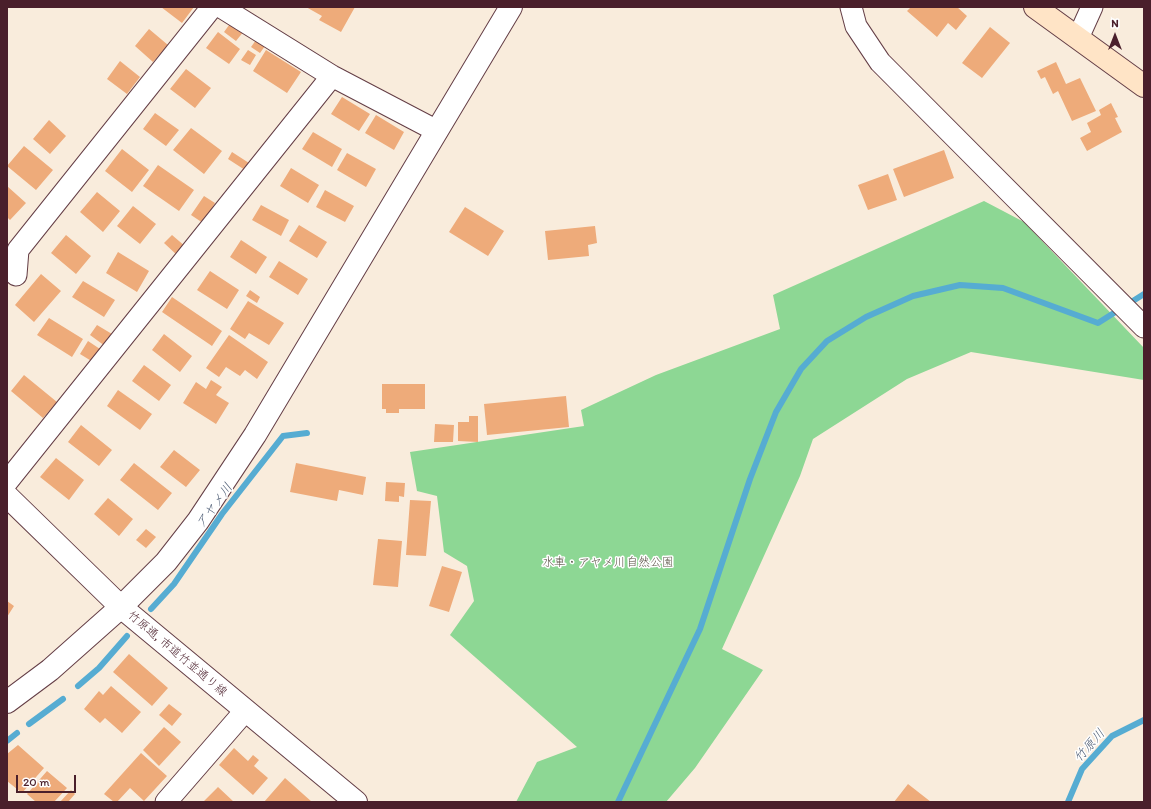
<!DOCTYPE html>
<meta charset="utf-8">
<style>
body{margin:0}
#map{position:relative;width:1151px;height:809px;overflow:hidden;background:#f9ecdc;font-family:Itim,sans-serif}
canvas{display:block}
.frame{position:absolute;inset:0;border:8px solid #4a1f2b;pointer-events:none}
.north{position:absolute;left:1095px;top:16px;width:40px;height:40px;-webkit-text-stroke:3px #fff;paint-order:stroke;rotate:0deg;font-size:11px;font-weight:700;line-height:16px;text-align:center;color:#4a1f2b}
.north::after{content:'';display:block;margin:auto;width:14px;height:18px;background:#4a1f2b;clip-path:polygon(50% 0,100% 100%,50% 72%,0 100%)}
.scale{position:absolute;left:16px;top:775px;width:60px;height:18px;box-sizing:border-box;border:2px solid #4a1f2b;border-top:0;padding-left:5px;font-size:12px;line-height:14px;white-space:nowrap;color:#4a1f2b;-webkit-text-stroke:3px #fff;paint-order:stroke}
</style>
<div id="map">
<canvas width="1151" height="809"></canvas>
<div class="frame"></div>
<div class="north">N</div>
<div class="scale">20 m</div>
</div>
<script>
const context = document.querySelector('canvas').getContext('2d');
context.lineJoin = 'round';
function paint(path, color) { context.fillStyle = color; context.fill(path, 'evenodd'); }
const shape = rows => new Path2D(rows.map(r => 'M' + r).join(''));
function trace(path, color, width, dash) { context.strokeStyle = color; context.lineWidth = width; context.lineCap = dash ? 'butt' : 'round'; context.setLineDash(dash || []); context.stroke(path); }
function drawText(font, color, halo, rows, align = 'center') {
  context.font = font + ' Itim,"Klee One",sans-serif'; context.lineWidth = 3; context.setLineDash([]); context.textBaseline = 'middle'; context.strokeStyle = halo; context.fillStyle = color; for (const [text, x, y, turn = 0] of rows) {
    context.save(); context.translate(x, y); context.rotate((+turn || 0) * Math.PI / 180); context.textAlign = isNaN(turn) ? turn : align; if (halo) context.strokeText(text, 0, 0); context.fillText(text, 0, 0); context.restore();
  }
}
paint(shape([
 [984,201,1024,222,1144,348,1144,380,971,352,907,379,813,439,800,476,722,649,763,670,695,768,666,802,516,802,537,762,577,747,450,635,474,601,467,566,444,552,437,496,417,491,410,452,584,426,581,410,656,375,780,329,773,295]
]), '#8dd794');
trace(shape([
 [151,609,174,584,222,514,283,436,307,433],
 [78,686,99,668,127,636],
 [29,724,63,699],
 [7,741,17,733],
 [618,802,700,629,750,479,776,412,801,369,827,341,866,317,913,296,960,285,1003,288,1098,323,1144,294],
 [1068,802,1082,769,1112,736,1144,720]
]), '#56acd2', 6);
paint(shape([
 [161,7,194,7,182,23],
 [306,7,355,7,341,32,319,20,322,16],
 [911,7,957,7,967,16,956,30,948,23,937,37,907,11],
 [232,21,244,31,236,41,224,32],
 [990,27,1010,43,982,78,962,63],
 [149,29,168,45,153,62,135,46],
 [218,32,240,49,229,64,206,48],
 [256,40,265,46,260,53,251,47],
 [248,50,256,55,250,65,241,60],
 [266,50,301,72,287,93,253,71],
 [120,61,140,77,127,94,107,79],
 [1056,62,1066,84,1080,78,1096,111,1072,121,1058,91,1053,94,1045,77,1041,79,1037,71],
 [186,69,211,88,195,108,170,89],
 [342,97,370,114,359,131,331,114],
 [1111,103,1118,117,1115,118,1122,132,1087,151,1080,138,1091,132,1087,123,1101,115,1099,110],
 [155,113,179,130,166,146,143,129],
 [376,115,404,132,394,150,365,133],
 [49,120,66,136,50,154,33,139],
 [191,128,222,151,204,174,173,150],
 [313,132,342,149,332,167,302,149],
 [24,146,53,170,36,190,7,166],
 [122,149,149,170,132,192,105,171],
 [944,150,954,178,904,197,893,169],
 [232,152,249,163,245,170,228,159],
 [347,153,376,169,366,187,337,170],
 [158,165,194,190,179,211,143,186],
 [291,168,319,185,308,203,280,186],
 [888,174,897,200,868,210,858,185],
 [7,186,26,203,10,220,7,217],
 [325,190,354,206,345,222,316,207],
 [97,192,120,211,103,232,80,212],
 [204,196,215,203,203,223,191,215],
 [261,205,289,220,281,236,252,220],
 [133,206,156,224,140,244,117,226],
 [465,207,504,231,488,256,449,232],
 [299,225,327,242,317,258,289,241],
 [595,226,597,243,588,245,589,256,548,260,545,231],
 [66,235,91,256,76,274,51,253],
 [172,235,186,247,178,256,164,243],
 [241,240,267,257,256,274,230,257],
 [118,252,149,271,137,292,106,273],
 [279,261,308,279,298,295,269,277],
 [210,271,239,290,227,309,197,290],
 [41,274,61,291,34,322,15,305],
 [83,281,115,300,104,317,72,297],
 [250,290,260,297,257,303,246,296],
 [172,297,222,331,212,346,162,312],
 [248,301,284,323,269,345,249,333,245,339,230,329],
 [49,318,83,339,72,357,37,335],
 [97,325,112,334,105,346,90,335],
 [164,334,192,356,180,372,152,350],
 [229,335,268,362,257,379,245,370,240,376,226,367,219,377,206,368],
 [88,341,100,349,93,362,80,354],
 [144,365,171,385,159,401,132,381],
 [24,375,57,402,43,418,11,391],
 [211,380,222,387,216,395,229,403,216,424,183,403,196,382,206,389],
 [382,384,425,384,425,409,399,409,399,413,386,413,386,409,382,409],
 [118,390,152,414,140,430,107,406],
 [566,396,569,427,487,435,484,404],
 [469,416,478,416,478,442,458,441,458,422,469,422],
 [435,424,454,425,453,442,434,442],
 [81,425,112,450,99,466,68,442],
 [174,450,200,470,186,487,160,467],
 [56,458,84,480,69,500,40,477],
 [134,463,172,493,158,510,120,480],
 [296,463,366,477,363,495,339,490,337,501,290,492],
 [386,482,405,483,404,497,399,496,399,502,385,501],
 [108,498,133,519,119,536,94,514],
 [410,500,431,501,426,556,406,555],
 [146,529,156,537,146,548,136,540],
 [378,539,402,541,398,587,373,585],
 [442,566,462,572,449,612,429,606],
 [7,601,14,606,7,617],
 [129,654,168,688,152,706,113,672],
 [111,686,141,712,122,733,105,718,100,723,84,709,99,691,103,695],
 [169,704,182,714,172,726,159,715],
 [164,727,181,742,159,766,143,750],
 [18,745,44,768,22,793,7,781,7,754],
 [234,748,248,761,253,755,259,760,254,766,268,778,253,795,219,765],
 [141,753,167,776,144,801,130,788,117,802,114,802,104,794],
 [47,771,67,788,54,802,36,802,27,794],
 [285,778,312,802,264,802],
 [908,784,931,802,894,802],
 [218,787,234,802,203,802],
 [71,790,75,794,68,802,60,802]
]), '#eeab7a');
const minor = shape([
 [221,7,332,76,437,131],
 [851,7,856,26,880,62,1144,327],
 [1078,38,1092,7],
 [16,275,18,250,212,7],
 [7,482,332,76],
 [166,802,245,711]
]);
const tertiary = shape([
 [7,496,121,607,356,802],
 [7,702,50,670,121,607,166,562,198,521,255,435,511,7]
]);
const secondary = shape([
 [1035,7,1144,86]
]);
trace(minor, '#643e46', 23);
trace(tertiary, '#643e46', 24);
trace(secondary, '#643e46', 24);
trace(minor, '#fff', 21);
trace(tertiary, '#fff', 22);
trace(secondary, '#ffe4c6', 22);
drawText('12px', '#5e564a', '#fff', [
 ["水車・アヤメ川自然公園",608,563]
]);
drawText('12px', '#4a1f2b', '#fff', [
 ["竹原通, 市道竹並通り線",177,654,40]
]);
drawText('italic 13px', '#4f5e76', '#fff', [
 ["アヤメ川",215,506,-54],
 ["竹原川",1090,746,-48]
]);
</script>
